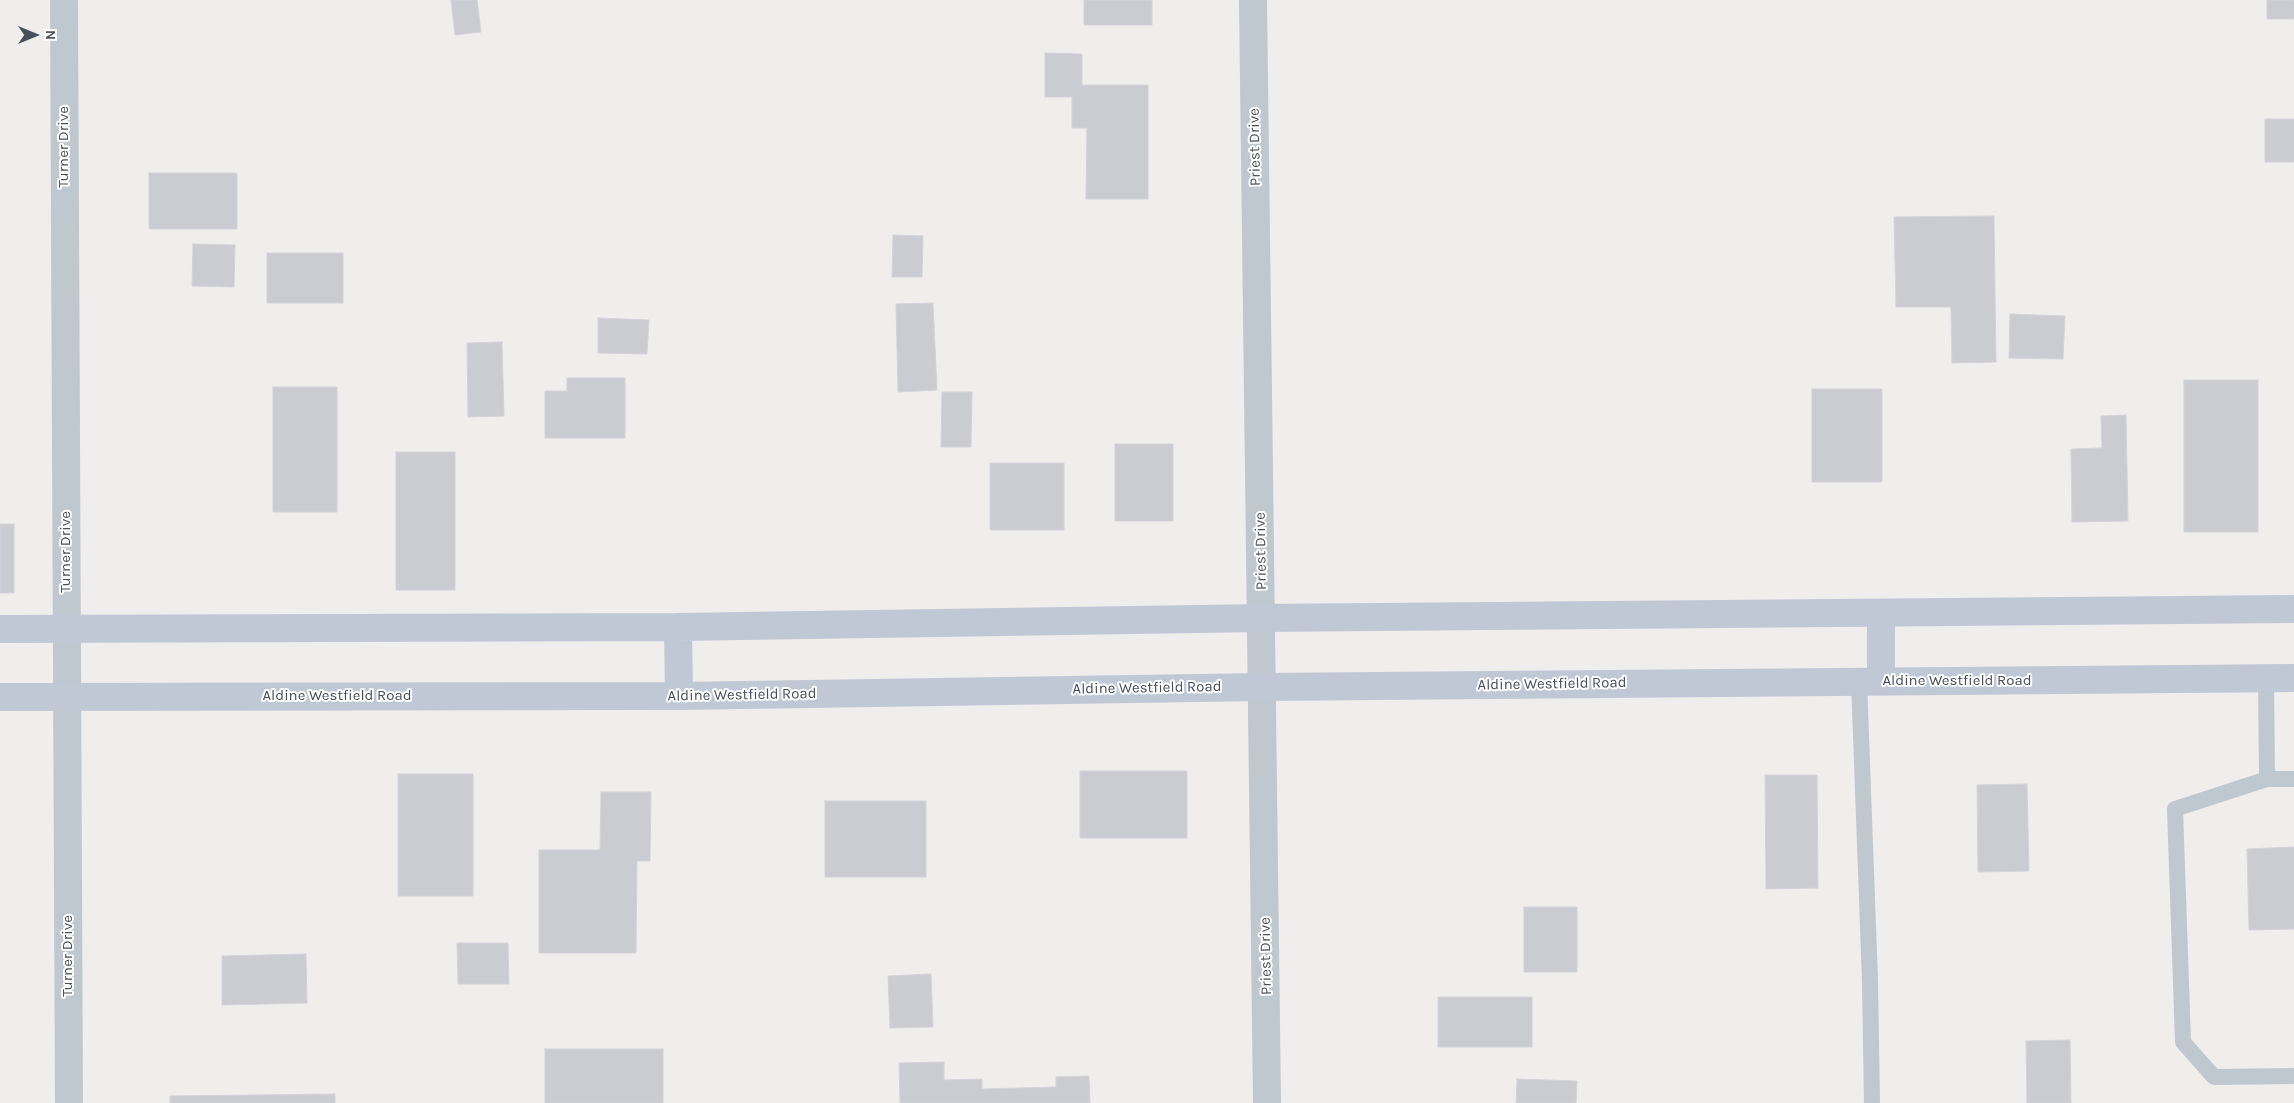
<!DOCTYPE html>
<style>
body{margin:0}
#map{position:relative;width:2294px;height:1103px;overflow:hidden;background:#f0eded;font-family:Karla,sans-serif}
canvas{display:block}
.north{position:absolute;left:10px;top:10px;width:50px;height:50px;-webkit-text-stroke:4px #fff;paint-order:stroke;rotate:90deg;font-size:14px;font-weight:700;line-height:20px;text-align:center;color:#47505a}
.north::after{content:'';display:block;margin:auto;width:18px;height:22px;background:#47505a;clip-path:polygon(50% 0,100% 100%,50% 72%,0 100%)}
</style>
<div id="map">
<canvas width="2294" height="1103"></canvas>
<div class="north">N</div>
</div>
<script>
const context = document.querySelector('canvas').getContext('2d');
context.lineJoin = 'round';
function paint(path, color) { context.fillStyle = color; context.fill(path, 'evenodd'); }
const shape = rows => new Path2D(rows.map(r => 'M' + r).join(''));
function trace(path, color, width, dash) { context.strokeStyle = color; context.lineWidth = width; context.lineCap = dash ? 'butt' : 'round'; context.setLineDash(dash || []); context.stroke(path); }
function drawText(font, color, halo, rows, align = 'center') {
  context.font = font + ' Karla,sans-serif'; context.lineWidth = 4; context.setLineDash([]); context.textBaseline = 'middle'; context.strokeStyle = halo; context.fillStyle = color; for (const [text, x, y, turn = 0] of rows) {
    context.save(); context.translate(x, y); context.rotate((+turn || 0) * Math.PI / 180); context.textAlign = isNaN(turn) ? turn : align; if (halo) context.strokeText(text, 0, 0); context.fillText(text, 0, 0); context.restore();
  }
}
const building = shape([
 [451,0,477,0,481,32,455,35,451,0],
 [1084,0,1152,0,1152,25,1084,25,1084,0],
 [2267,0,2294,0,2294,19,2267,19,2267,0],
 [1045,53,1082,54,1082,85,1148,85,1148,199,1086,199,1087,128,1072,128,1072,97,1045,97,1045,53],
 [2265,119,2294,119,2294,162,2265,162,2265,119],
 [149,173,237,173,237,229,149,229,149,173],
 [1994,216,1996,362,1952,363,1951,307,1896,307,1894,217,1994,216],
 [893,235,923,236,922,277,892,277,893,235],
 [193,244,235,245,234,287,192,286,193,244],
 [267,253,343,253,343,303,267,303,267,253],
 [933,303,937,390,898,392,896,304,933,303],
 [2010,314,2065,316,2063,359,2009,358,2010,314],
 [598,318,649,320,647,354,598,353,598,318],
 [502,342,504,416,468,417,467,343,502,342],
 [567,378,625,378,625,438,545,438,545,391,567,391,567,378],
 [2184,380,2258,380,2258,532,2184,532,2184,380],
 [273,387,337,387,337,512,273,512,273,387],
 [1812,389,1882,389,1882,482,1812,482,1812,389],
 [942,392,972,392,971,447,941,447,942,392],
 [2126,415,2128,521,2072,522,2071,449,2102,448,2101,416,2126,415],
 [1115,444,1173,444,1173,521,1115,521,1115,444],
 [396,452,455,452,455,590,396,590,396,452],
 [990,463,1064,463,1064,530,990,530,990,463],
 [0,524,14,524,14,593,0,593,0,524],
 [1080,771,1187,771,1187,838,1080,838,1080,771],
 [398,774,473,774,473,896,398,896,398,774],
 [1765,775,1817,775,1818,888,1766,889,1765,775],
 [2027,784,2029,871,1978,872,1977,785,2027,784],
 [601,792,651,792,650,861,637,861,636,953,539,953,539,850,600,850,601,792],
 [825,801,926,801,926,877,825,877,825,801],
 [2294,847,2294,929,2249,930,2247,849,2294,847],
 [1524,907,1577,907,1577,972,1524,972,1524,907],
 [457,943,508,943,509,984,458,984,457,943],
 [306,954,307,1003,222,1005,222,956,306,954],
 [931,974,933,1027,890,1028,888,976,931,974],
 [1438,997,1532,997,1532,1047,1438,1047,1438,997],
 [2070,1040,2071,1103,2027,1103,2026,1041,2070,1040],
 [545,1049,663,1049,663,1103,545,1103,545,1049],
 [944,1062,944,1080,982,1079,982,1089,1056,1087,1056,1077,1089,1076,1090,1103,900,1103,899,1063,944,1062],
 [1517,1079,1577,1081,1576,1103,1516,1103,1517,1079],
 [335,1094,335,1103,170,1103,170,1096,335,1094]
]);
paint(building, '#caccd2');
trace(building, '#d2d3d9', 1);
trace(shape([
 [2266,678,2267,779,2294,779],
 [1859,681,1870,981,1872,1103],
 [2267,779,2175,809,2183,1042,2214,1077,2294,1076]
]), '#bfc7cf', 16);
trace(shape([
 [64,0,69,1103],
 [1253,0,1267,1103]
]), '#bfc7cf', 28);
trace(shape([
 [1881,613,1881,681],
 [678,627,679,696],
 [0,629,678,627,1262,618,2294,609],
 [0,697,679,696,1262,687,2294,678]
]), '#bfc8d4', 28);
drawText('15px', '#47505a', '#fff', [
 ["Turner Drive",64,147,-90],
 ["Priest Drive",1255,147,-91],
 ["Priest Drive",1261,551,-91],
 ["Turner Drive",66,552,-90],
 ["Aldine Westfield Road",1957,681],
 ["Aldine Westfield Road",1552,684,-1],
 ["Aldine Westfield Road",1147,688,-1],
 ["Aldine Westfield Road",742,695,-1],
 ["Aldine Westfield Road",337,696],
 ["Turner Drive",68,956,-90],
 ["Priest Drive",1266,956,-91]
]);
</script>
